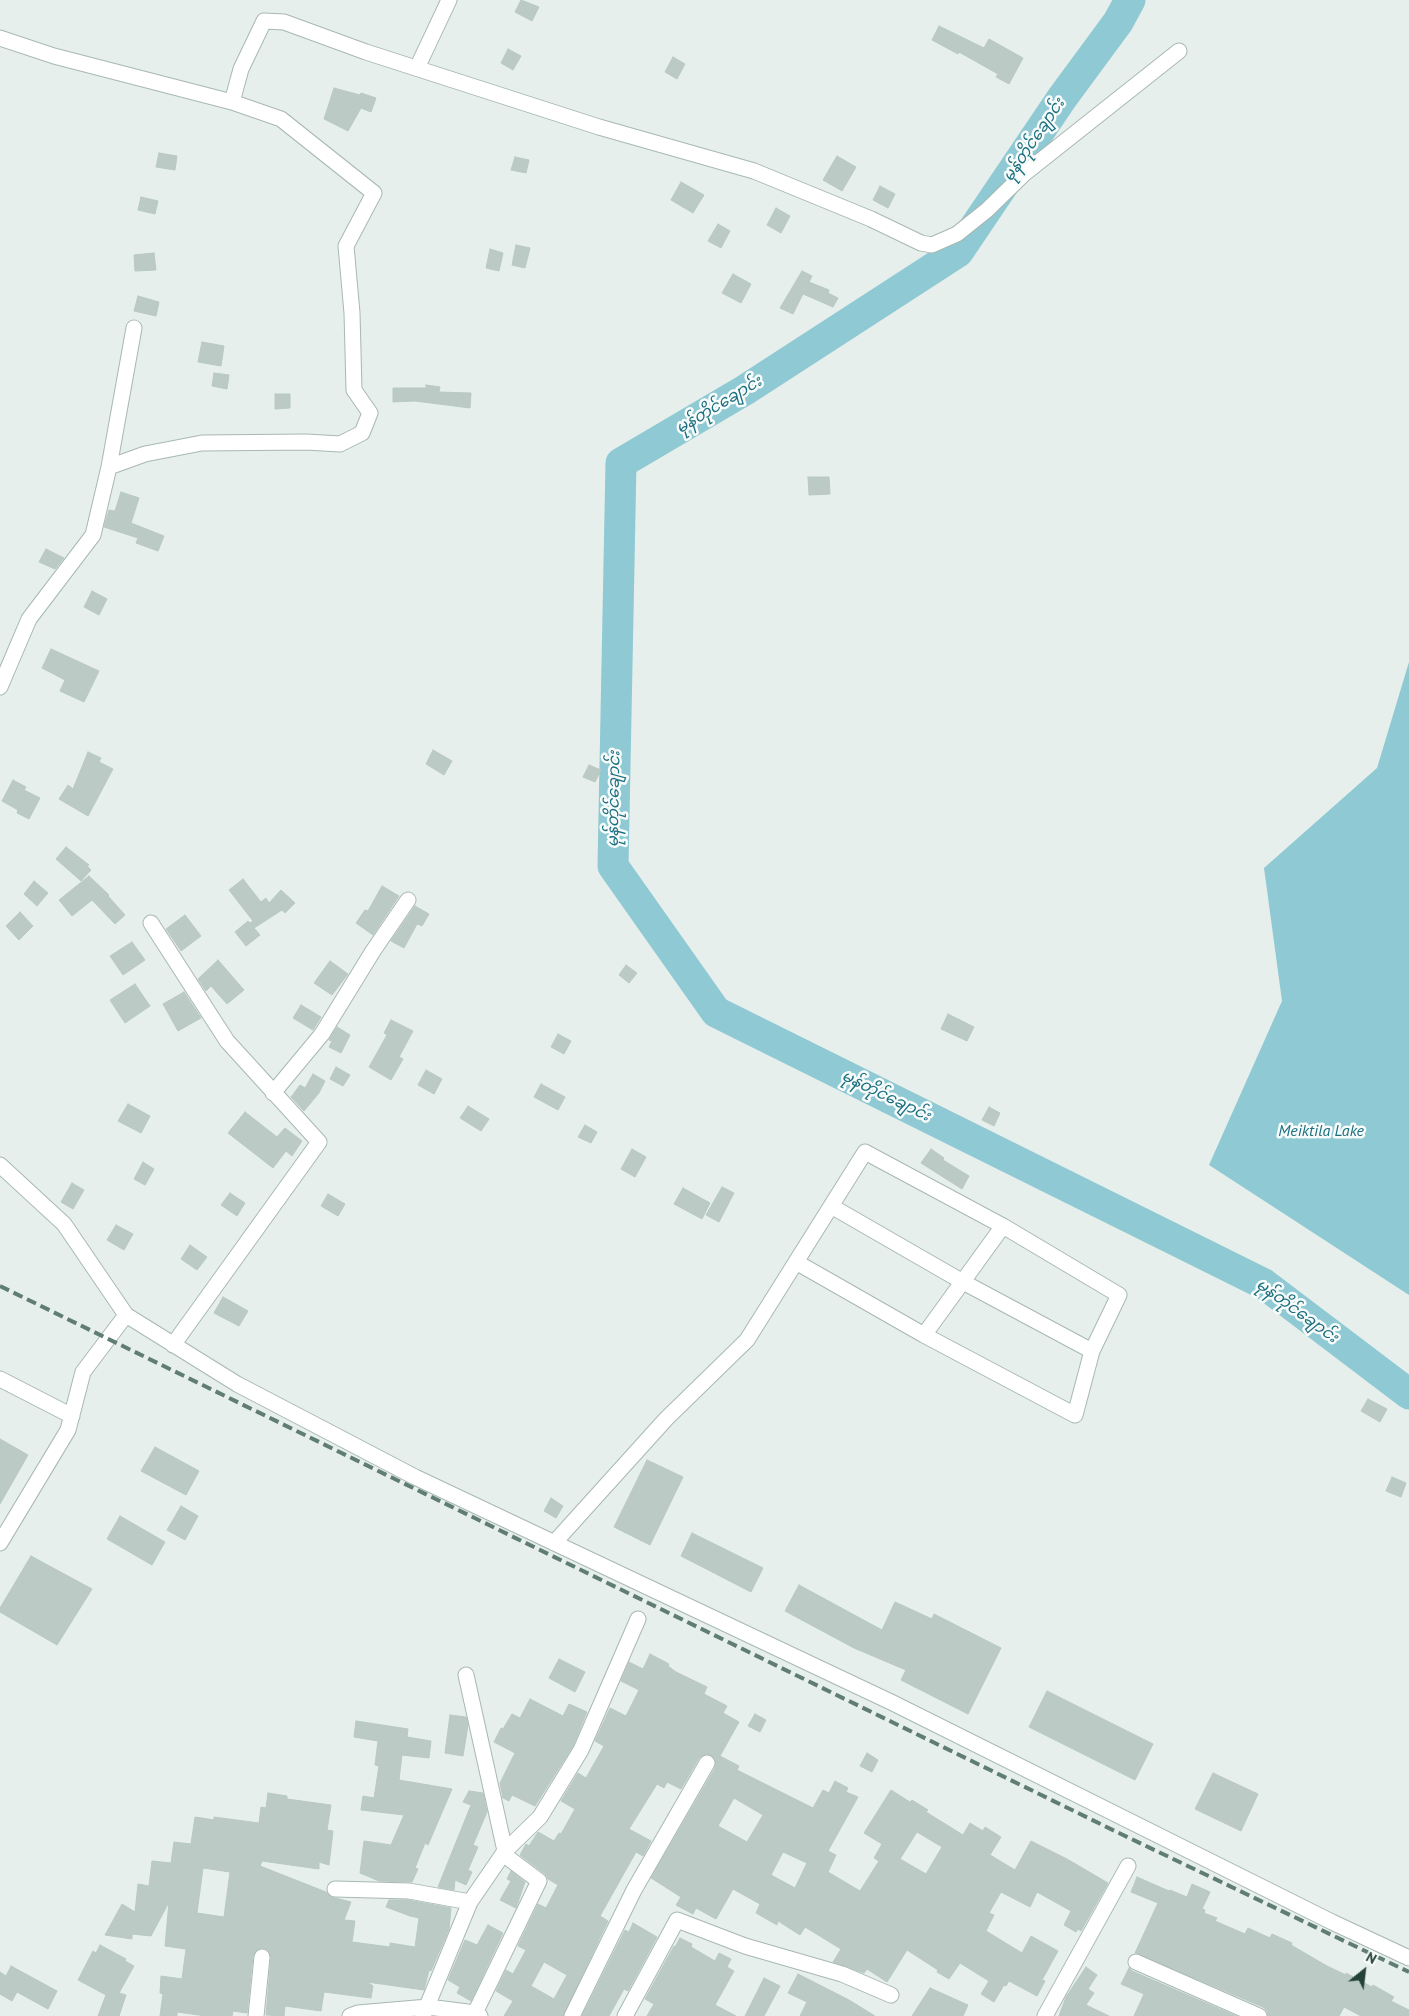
<!DOCTYPE html>
<meta charset="utf-8">
<style>
body{margin:0}
#map{position:relative;width:1409px;height:2016px;overflow:hidden;background:#e6efeb;font-family:"PT Sans",sans-serif}
canvas{display:block}
.north{position:absolute;left:1339px;top:1946px;width:50px;height:50px;-webkit-text-stroke:4px #f7fbf9;paint-order:stroke;rotate:29deg;font-size:14px;font-weight:700;line-height:20px;text-align:center;color:#24423a}
.north::after{content:'';display:block;margin:auto;width:18px;height:22px;background:#24423a;clip-path:polygon(50% 0,100% 100%,50% 72%,0 100%)}
</style>
<div id="map">
<canvas width="1409" height="2016"></canvas>
<div class="north">N</div>
</div>
<script>
const context = document.querySelector('canvas').getContext('2d');
context.lineJoin = 'round';
function paint(path, color) { context.fillStyle = color; context.fill(path, 'evenodd'); }
const shape = rows => new Path2D(rows.map(r => 'M' + r).join(''));
function trace(path, color, width, dash) { context.strokeStyle = color; context.lineWidth = width; context.lineCap = dash ? 'butt' : 'round'; context.setLineDash(dash || []); context.stroke(path); }
function drawText(font, color, halo, rows, align = 'center') {
  context.font = font + ' "PT Sans","Noto Sans Myanmar",sans-serif'; context.lineWidth = 5; context.setLineDash([]); context.textBaseline = 'middle'; context.strokeStyle = halo; context.fillStyle = color; for (const [text, x, y, turn = 0] of rows) {
    context.save(); context.translate(x, y); context.rotate((+turn || 0) * Math.PI / 180); context.textAlign = isNaN(turn) ? turn : align; if (halo) context.strokeText(text, 0, 0); context.fillText(text, 0, 0); context.restore();
  }
}
paint(shape([
 [1409,662,1409,1295,1209,1165,1282,1001,1264,868,1377,768]
]), '#8ec9d4');
trace(shape([
 [1130,0,1118,22,1062,98,958,252,745,390,621,463,613,866,716,1012,1264,1284,1409,1394]
]), '#8ec9d4', 31);
const building = shape([
 [521,0,539,7,532,21,515,12,521,0],
 [939,26,984,48,989,39,1023,58,1009,84,996,77,998,74,959,52,958,54,932,40,939,26],
 [508,49,521,56,513,70,501,63,508,49],
 [673,57,685,64,677,79,665,72,673,57],
 [334,88,360,95,361,93,376,98,371,112,361,108,348,131,324,119,334,88],
 [159,153,177,156,175,170,156,167,159,153],
 [837,156,856,167,842,191,823,180,837,156],
 [515,157,529,160,526,173,511,170,515,157],
 [681,182,704,195,693,213,671,200,681,182],
 [880,186,895,194,888,208,873,200,880,186],
 [141,197,158,201,155,214,138,210,141,197],
 [776,208,790,216,781,233,767,225,776,208],
 [718,224,730,231,721,248,708,241,718,224],
 [516,245,530,248,525,268,512,265,516,245],
 [490,249,503,253,499,271,486,268,490,249],
 [154,253,156,270,135,271,134,255,154,253],
 [802,271,812,276,809,282,829,290,828,293,838,298,833,307,803,294,793,314,780,308,802,271],
 [733,274,751,284,741,303,722,293,733,274],
 [138,296,159,302,156,316,134,311,138,296],
 [202,342,224,346,221,366,198,362,202,342],
 [214,373,229,375,227,389,212,386,214,373],
 [426,385,440,387,439,392,471,393,470,408,415,401,393,402,393,388,426,388,426,385],
 [275,394,290,394,290,408,275,409,275,394],
 [808,477,829,477,830,494,809,495,808,477],
 [121,492,139,498,131,523,164,536,158,551,136,543,138,538,104,527,109,510,115,511,121,492],
 [46,549,64,558,55,569,39,562,46,549],
 [92,591,107,599,99,615,84,607,92,591],
 [51,649,99,671,84,702,60,691,65,680,42,668,51,649],
 [433,750,452,761,444,775,426,764,433,750],
 [88,752,101,758,99,762,113,769,88,816,59,799,68,785,73,789,88,752],
 [589,765,601,770,595,782,583,777,589,765],
 [13,780,26,787,24,790,40,798,29,819,17,813,18,810,2,801,13,780],
 [66,847,89,865,87,866,91,870,81,881,56,859,66,847],
 [89,876,109,895,108,896,125,915,115,924,92,900,72,916,59,900,89,876],
 [243,879,261,902,266,898,269,903,281,890,295,903,285,913,282,910,254,928,260,935,246,946,235,932,248,921,250,923,253,921,229,890,243,879],
 [34,881,48,893,37,906,24,894,34,881],
 [382,886,399,896,373,935,356,923,365,910,368,911,382,886],
 [415,906,429,914,422,926,417,924,404,948,391,941,415,906],
 [20,912,33,926,19,940,6,926,20,912],
 [185,915,201,936,181,951,166,929,185,915],
 [132,942,145,960,123,975,110,956,132,942],
 [218,960,244,990,227,1004,211,986,206,991,198,979,218,960],
 [330,961,348,974,332,995,314,983,330,961],
 [626,965,637,973,629,983,619,975,626,965],
 [135,984,150,1006,125,1023,110,1000,135,984],
 [184,992,201,1018,178,1031,163,1004,184,992],
 [301,1005,321,1017,313,1030,293,1018,301,1005],
 [948,1014,974,1027,967,1041,941,1029,948,1014],
 [391,1020,413,1031,399,1057,403,1059,391,1080,369,1067,387,1035,384,1033,391,1020],
 [337,1027,350,1035,341,1053,329,1047,332,1041,329,1040,337,1027],
 [558,1034,571,1041,564,1054,551,1047,558,1034],
 [336,1067,350,1075,343,1086,330,1079,336,1067],
 [426,1070,442,1079,434,1094,418,1085,426,1070],
 [313,1074,325,1081,319,1093,304,1111,291,1097,300,1085,305,1088,313,1074],
 [541,1084,565,1097,558,1110,534,1097,541,1084],
 [128,1104,150,1116,141,1133,118,1121,128,1104],
 [468,1106,489,1119,481,1131,460,1118,468,1106],
 [989,1107,1000,1113,994,1126,982,1120,989,1107],
 [245,1112,277,1137,285,1128,302,1141,292,1156,286,1151,273,1168,228,1133,245,1112],
 [585,1125,597,1132,591,1143,578,1137,585,1125],
 [632,1149,646,1157,635,1177,621,1169,632,1149],
 [931,1149,944,1158,943,1160,969,1176,962,1189,921,1163,931,1149],
 [143,1162,154,1169,145,1185,134,1179,143,1162],
 [72,1183,84,1190,73,1209,61,1202,72,1183],
 [722,1187,734,1193,719,1222,706,1215,722,1187],
 [683,1188,710,1203,702,1219,674,1204,683,1188],
 [230,1193,245,1203,237,1216,221,1205,230,1193],
 [328,1194,345,1204,338,1216,321,1206,328,1194],
 [116,1225,133,1234,124,1250,107,1240,116,1225],
 [190,1245,207,1257,197,1270,181,1259,190,1245],
 [223,1297,248,1311,239,1326,214,1313,223,1297],
 [1368,1399,1387,1409,1380,1422,1361,1411,1368,1399],
 [0,1439,28,1455,0,1504,0,1439],
 [155,1447,199,1471,186,1495,141,1471,155,1447],
 [647,1460,683,1477,650,1545,614,1527,647,1460],
 [1392,1477,1406,1483,1401,1497,1386,1491,1392,1477],
 [551,1498,563,1506,556,1518,544,1511,551,1498],
 [181,1506,198,1516,185,1540,167,1530,181,1506],
 [120,1516,165,1542,152,1565,107,1539,120,1516],
 [692,1533,763,1568,751,1592,681,1556,692,1533],
 [31,1556,92,1589,57,1645,0,1612,0,1608,31,1556],
 [799,1585,882,1630,895,1602,932,1619,934,1614,1001,1648,968,1714,901,1680,906,1670,854,1648,785,1611,799,1585],
 [650,1654,669,1664,668,1666,676,1672,707,1687,704,1694,727,1706,723,1713,739,1722,720,1756,739,1766,737,1770,813,1808,823,1790,829,1793,835,1781,848,1788,846,1792,858,1797,828,1851,836,1855,828,1872,860,1891,879,1861,874,1858,882,1844,864,1833,891,1790,910,1802,912,1800,928,1810,926,1812,963,1835,970,1823,983,1831,985,1827,1001,1837,990,1855,1015,1870,1031,1841,1067,1859,1108,1883,1081,1931,1078,1929,1076,1932,1064,1925,1071,1911,1037,1892,1030,1907,1001,1892,989,1913,994,1915,986,1931,1022,1953,1031,1936,1058,1951,1042,1980,1045,1981,1037,1996,1009,1981,1006,1986,1004,1985,994,2002,981,1994,989,1981,960,1963,949,1979,937,1972,938,1970,907,1950,887,1982,867,1969,864,1973,833,1962,841,1949,805,1927,800,1935,778,1921,777,1925,756,1913,760,1904,733,1889,716,1919,696,1908,693,1914,676,1905,681,1897,651,1878,715,1768,715,1758,706,1754,699,1758,681,1789,667,1782,664,1788,657,1784,629,1829,651,1841,643,1856,636,1852,600,1916,608,1921,563,2016,504,2016,513,2001,496,1991,506,1970,513,1974,526,1950,518,1946,538,1904,546,1908,558,1885,548,1879,545,1874,520,1855,526,1844,529,1846,538,1832,554,1841,559,1833,561,1834,575,1809,561,1801,578,1773,586,1778,604,1746,595,1741,610,1708,626,1716,639,1690,621,1681,629,1662,643,1669,650,1654],
 [734,1798,763,1815,747,1842,718,1826,734,1798],
 [917,1832,942,1847,926,1874,900,1859,917,1832],
 [783,1852,807,1863,795,1888,771,1875,783,1852],
 [544,1962,567,1975,554,1999,531,1986,544,1962],
 [559,1659,585,1672,575,1692,549,1678,559,1659],
 [1047,1691,1153,1744,1135,1780,1029,1727,1047,1691],
 [530,1699,563,1716,569,1704,587,1712,573,1746,535,1806,512,1795,509,1801,503,1798,500,1783,515,1753,494,1742,501,1728,503,1729,512,1714,520,1718,530,1699],
 [755,1714,766,1720,760,1732,748,1726,755,1714],
 [450,1715,466,1717,468,1725,463,1756,445,1753,450,1715],
 [356,1721,408,1729,407,1737,431,1741,429,1758,402,1755,399,1780,452,1789,428,1845,425,1843,415,1868,418,1869,412,1882,379,1881,360,1873,364,1841,391,1845,404,1815,361,1810,363,1796,374,1798,379,1766,375,1765,378,1741,354,1737,356,1721],
 [867,1753,878,1760,872,1772,860,1766,867,1753],
 [1213,1773,1258,1794,1241,1831,1195,1809,1213,1773],
 [469,1791,483,1793,487,1812,473,1845,478,1847,468,1870,472,1872,466,1885,455,1880,454,1890,438,1887,471,1805,463,1802,469,1791],
 [268,1793,287,1796,287,1799,331,1805,327,1830,333,1831,329,1865,319,1862,319,1869,262,1861,260,1866,326,1892,331,1897,351,1902,344,1920,355,1921,352,1942,390,1947,390,1943,415,1947,419,1918,410,1916,386,1907,389,1900,408,1900,451,1908,449,1929,431,1971,429,1970,424,1990,367,1982,373,1986,371,1998,324,1992,321,2011,285,2006,284,2016,266,2015,271,1957,268,1950,262,1948,258,1949,253,1956,247,2013,233,2011,232,2016,206,2016,177,2012,177,2016,160,2016,163,1994,160,1993,161,1976,182,1979,186,1949,165,1946,169,1902,151,1936,132,1934,132,1939,105,1935,122,1904,135,1912,138,1884,149,1886,152,1861,171,1863,174,1842,191,1844,195,1817,214,1820,214,1817,259,1823,261,1807,266,1808,268,1793],
 [203,1868,230,1872,224,1917,197,1913,203,1868],
 [511,1871,525,1882,516,1908,500,1900,511,1881,507,1879,511,1871],
 [1137,1877,1169,1891,1170,1890,1187,1897,1192,1884,1210,1892,1202,1909,1205,1910,1204,1913,1217,1918,1215,1921,1245,1934,1248,1928,1270,1938,1272,1934,1292,1943,1291,1945,1327,1966,1346,1975,1346,1973,1372,1987,1373,1985,1394,1997,1391,2001,1409,2010,1409,2016,1361,2016,1344,2007,1339,2016,1268,2016,1267,2011,1263,2007,1135,1953,1158,1903,1131,1892,1137,1877],
 [633,1923,657,1937,628,1991,624,1989,609,2016,582,2016,625,1930,629,1932,633,1923],
 [488,1925,503,1933,471,2001,457,1993,460,1987,448,1980,465,1940,477,1945,488,1925],
 [680,1938,692,1944,691,1947,715,1961,719,1953,731,1959,727,1967,734,1971,715,2005,736,2016,647,2016,654,2004,645,1999,674,1946,675,1947,680,1938],
 [100,1945,126,1959,125,1961,134,1966,119,1993,126,1995,119,2016,98,2016,106,1995,78,1980,93,1951,96,1953,100,1945],
 [11,1966,57,1991,48,2009,17,1992,12,2001,0,1994,0,1972,6,1976,11,1966],
 [1086,1967,1097,1975,1088,1989,1094,1993,1086,2005,1109,2016,1059,2016,1066,1997,1086,1967],
 [1129,1968,1132,1971,1236,2016,1134,2016,1144,1994,1121,1984,1129,1968],
 [798,1974,849,2000,875,2016,800,2016,807,2002,788,1993,798,1974],
 [764,1978,780,1986,764,2016,745,2016,764,1978],
 [930,1988,968,2005,963,2016,912,2016,930,1988]
]);
paint(building, '#bbcac4');
trace(building, '#b8c9c2', 1);
const minor = shape([
 [0,38,54,56,232,102,281,119,374,193,346,246,352,313,354,390,370,413,362,433,340,444,306,442,202,443,145,454,109,467],
 [417,68,449,0],
 [232,102,241,69,264,21,284,22,366,52,599,127,754,171,871,219,921,243,932,245,957,234,987,210,1025,173,1179,51],
 [0,687,29,619,93,535,109,467,134,328],
 [151,923,227,1041,319,1142,173,1345],
 [273,1093,322,1034,373,951,408,900],
 [0,1165,64,1224,126,1315,83,1372,68,1430,0,1543],
 [831,1206,963,1282,1092,1351],
 [796,1262,924,1335,1003,1226],
 [126,1315,237,1384,415,1477,893,1703,1332,1922,1409,1958],
 [0,1379,72,1416],
 [554,1543,666,1419,747,1340,865,1152,1003,1226,1119,1295,1092,1351,1075,1415,924,1335],
 [466,1675,505,1851,507,1857,539,1881,475,2013],
 [335,1889,409,1891,470,1902],
 [1136,1962,1259,2016],
 [256,2016,262,1957],
 [350,2016,358,2013,428,2007,475,2013,480,2016],
 [423,2016,470,1902,505,1851,540,1817,581,1750,638,1619],
 [572,2016,634,1890,707,1763],
 [625,2016,677,1920,745,1946,842,1974,891,1995],
 [1045,2016,1128,1866]
]);
trace(minor, '#a8b8b2', 17);
trace(minor, '#fff', 15);
trace(shape([
 [0,1286,1121,1834,1409,1972]
]), '#5f7d75', 4, [10, 5]);
drawText('italic 16px', '#1c6f80', '#f7fbf9', [
 ["မုန်တိုင်ချောင်း",1034,140,-56],
 ["မုန်တိုင်ချောင်း",719,405,-31],
 ["မုန်တိုင်ချောင်း",614,799,-89],
 ["မုန်တိုင်ချောင်း",886,1096,26],
 ["Meiktila Lake",1321,1131],
 ["မုန်တိုင်ချောင်း",1297,1311,36]
]);
</script>
